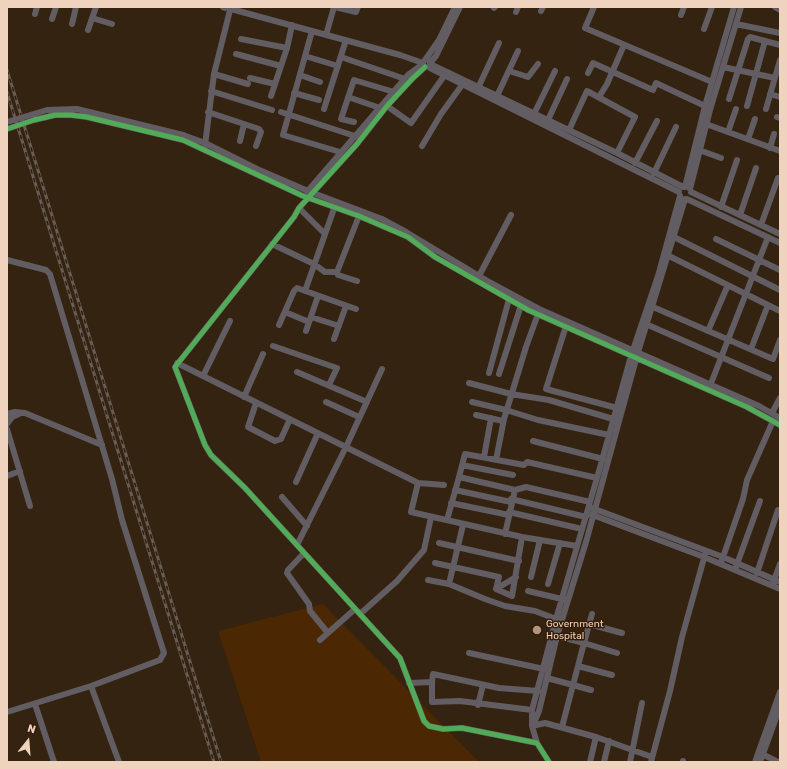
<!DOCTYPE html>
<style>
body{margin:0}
#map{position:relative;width:787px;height:769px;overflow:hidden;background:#352311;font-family:Rubik,sans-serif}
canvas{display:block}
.frame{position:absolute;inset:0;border:8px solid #efd3be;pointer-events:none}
.north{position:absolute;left:8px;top:721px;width:40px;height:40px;-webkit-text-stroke:3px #341c07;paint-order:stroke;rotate:17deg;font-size:11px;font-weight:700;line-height:16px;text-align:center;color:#efd3be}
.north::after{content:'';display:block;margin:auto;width:14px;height:18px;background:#efd3be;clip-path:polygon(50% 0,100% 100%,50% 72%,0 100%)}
</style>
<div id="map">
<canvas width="787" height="769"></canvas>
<div class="frame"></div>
<div class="north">N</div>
</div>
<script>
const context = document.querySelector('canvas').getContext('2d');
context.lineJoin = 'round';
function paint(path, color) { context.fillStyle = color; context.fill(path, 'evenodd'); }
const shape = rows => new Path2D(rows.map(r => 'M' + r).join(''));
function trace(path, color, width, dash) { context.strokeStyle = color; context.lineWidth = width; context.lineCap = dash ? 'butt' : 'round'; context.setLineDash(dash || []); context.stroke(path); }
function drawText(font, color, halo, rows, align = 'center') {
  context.font = font + ' Rubik,sans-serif'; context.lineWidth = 3; context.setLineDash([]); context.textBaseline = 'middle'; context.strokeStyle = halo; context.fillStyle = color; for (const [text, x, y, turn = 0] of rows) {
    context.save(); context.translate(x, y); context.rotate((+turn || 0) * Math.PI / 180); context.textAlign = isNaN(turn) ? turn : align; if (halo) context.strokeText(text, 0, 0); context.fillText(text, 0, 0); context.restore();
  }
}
paint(shape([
 [323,604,479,762,261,762,218,631]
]), '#4b2703');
trace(shape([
 [223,7,225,8],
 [335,7,356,12,358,7],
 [594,7,585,28,712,82],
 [775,7,780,10],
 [494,8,495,7],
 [231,9,400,55,423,63],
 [541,11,543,7],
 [516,12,518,7],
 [35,14,37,7],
 [681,15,684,7],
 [92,18,112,24],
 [52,19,56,7],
 [72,24,76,7],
 [736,24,780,33],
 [704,29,712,7],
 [88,30,96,7],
 [312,31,283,135,340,152],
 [326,35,334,7],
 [241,39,287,48],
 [236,54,281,66],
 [305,56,338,66],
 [341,57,405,79],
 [425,60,439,40,455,7],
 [430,63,436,56,460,7],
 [430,64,617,153,683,187],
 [425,67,413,78,387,106,357,144,299,208,294,217,175,367,205,445,211,455,245,488,400,658,424,721,429,726,443,729,462,728,537,743,549,762],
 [723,67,775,78],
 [430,68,679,192],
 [509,71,528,77,538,64],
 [588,73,593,63,653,90,656,83,705,106],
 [214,74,248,84],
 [300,75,320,82],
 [250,78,275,84],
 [478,88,499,43],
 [211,91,272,110],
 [294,93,319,100],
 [770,94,780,97],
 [271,96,287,48,292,25],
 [497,96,518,51],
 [348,97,380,108],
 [599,97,607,84,624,45],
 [729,99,748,39,750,37,765,41],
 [387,106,411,123,444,76],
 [747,106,765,41,780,45],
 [324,109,346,40],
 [766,109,780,60],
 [208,112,259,129,261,132,256,146],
 [281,112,358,137],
 [533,116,555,71],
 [777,117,780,118],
 [548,120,567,79],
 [354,122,341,119,354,80,394,92],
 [706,124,780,151],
 [569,130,587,91,635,117,617,153],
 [728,132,736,109],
 [183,135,205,143,257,169,308,191,382,219,406,232,489,282,539,309,759,406,780,418],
 [748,139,755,119],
 [183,140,303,196,359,216,408,237,435,257,528,310,747,407,780,425],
 [240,141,244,124],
 [205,145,214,74,230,10],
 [422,146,441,114,462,85],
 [770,148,774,134],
 [699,150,721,158],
 [635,163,657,121],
 [654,173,676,127],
 [685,187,705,106,734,7],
 [690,189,710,110,741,7],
 [691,192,780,234],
 [306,193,408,75,423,64],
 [687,199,780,243],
 [721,207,737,160],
 [299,208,325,234],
 [740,215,756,168],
 [761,225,778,178],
 [674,237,780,290],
 [716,239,780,270],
 [272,244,314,264,325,272,337,272],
 [669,256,780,311],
 [7,260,46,270,50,274,112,479,122,520,164,653,160,660,91,686,7,712],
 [479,276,511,215],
 [357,281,338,275,337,272,359,216],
 [305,291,336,203],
 [653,307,773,359,780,340],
 [285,312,309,322],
 [311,317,339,326],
 [279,325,294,291,297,288,356,309],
 [648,325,769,378],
 [566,326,546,389,617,408],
 [306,331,318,296],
 [708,331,728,285],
 [334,339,346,306],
 [273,346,337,368,329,385],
 [751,349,768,305],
 [177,363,418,483,444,485],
 [297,372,367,402],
 [489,373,509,299],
 [499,374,522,302],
 [203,376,230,321],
 [469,383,511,394,549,400,613,419],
 [710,386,768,237],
 [244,397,263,354],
 [326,402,359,417],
 [472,402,506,410,538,420,609,435],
 [256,403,248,427,275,441,281,439,290,419],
 [772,413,780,398],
 [7,414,15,412,25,413,102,445],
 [476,415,503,421],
 [7,424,12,417,21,413],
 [7,429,30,506],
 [533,441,603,459],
 [484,457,491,418],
 [496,460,504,419,526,347,538,314],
 [462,465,513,475],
 [7,476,20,471],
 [296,482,318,433],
 [418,483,411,512,522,537,577,546],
 [455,490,511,502],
 [515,490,526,487,590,502],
 [282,497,307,526],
 [511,499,586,517],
 [451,503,509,515],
 [592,508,723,557,780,582],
 [509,512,582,529],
 [590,514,704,557,780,589],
 [447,520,459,477],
 [505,534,515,490,459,477,465,454,524,465,527,462,597,478],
 [439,543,519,561],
 [297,545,346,447,382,369],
 [304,553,288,570,287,573,309,604,310,611,328,633],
 [722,560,743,499,747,480,773,421],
 [435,563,499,577,496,589,512,596,522,537],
 [736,567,760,501],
 [757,573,778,510],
 [531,577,540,540],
 [428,580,449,584,485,599,505,606,535,611,556,619],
 [773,583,780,564],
 [449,584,463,525],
 [548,584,560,543],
 [496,589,516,577],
 [528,591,566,600],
 [360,614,397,581,424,550,431,517],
 [592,614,584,643,617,653],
 [589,624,622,633],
 [320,640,355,609],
 [469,653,544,669],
 [578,666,612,675],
 [547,678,573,685,578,666,584,643,557,636],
 [432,682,433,674,499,688,538,691],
 [409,683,432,682,432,702,460,701,532,710],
 [91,686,119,762],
 [35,704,54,762],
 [478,705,483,685],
 [534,723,539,711,557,636,586,542,638,352,685,199],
 [532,726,545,723,596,737],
 [562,727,573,685,591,690],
 [537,743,532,726,532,710,556,619,599,471,631,356,658,276,680,196],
 [760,753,778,762],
 [590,762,596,737,652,757],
 [604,762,609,741],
 [630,762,642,703],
 [651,762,670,691,682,637,706,551],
 [683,762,683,761],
 [755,762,780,692],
 [760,762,780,707]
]), '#625d62', 6);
const rail = shape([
 [7,70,221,762],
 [7,92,214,762]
]);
trace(rail, '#675d57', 3);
trace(rail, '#341c07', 1.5, [4.5]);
trace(shape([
 [7,122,47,110,77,109,183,135],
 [7,129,34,120,55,115,71,115,87,117,183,140]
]), '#625d62', 6);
trace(shape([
 [425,67,413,78,387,106,357,144,299,208,294,217,175,367,205,445,211,455,245,488,400,658,424,721,429,726,443,729,462,728,537,743,549,762],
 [7,129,34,120,55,115,71,115,87,117,183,140,303,196,359,216,408,237,435,257,528,310,747,407,780,425]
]), '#51ab58', 5);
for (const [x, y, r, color] of [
 [537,630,5,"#ae9581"]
]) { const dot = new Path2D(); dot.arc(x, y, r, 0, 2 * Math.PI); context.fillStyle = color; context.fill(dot); trace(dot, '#341c07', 1.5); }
drawText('10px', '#efd3be', '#341c07', [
 ["Government",546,624],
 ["Hospital",546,636]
], 'left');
</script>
